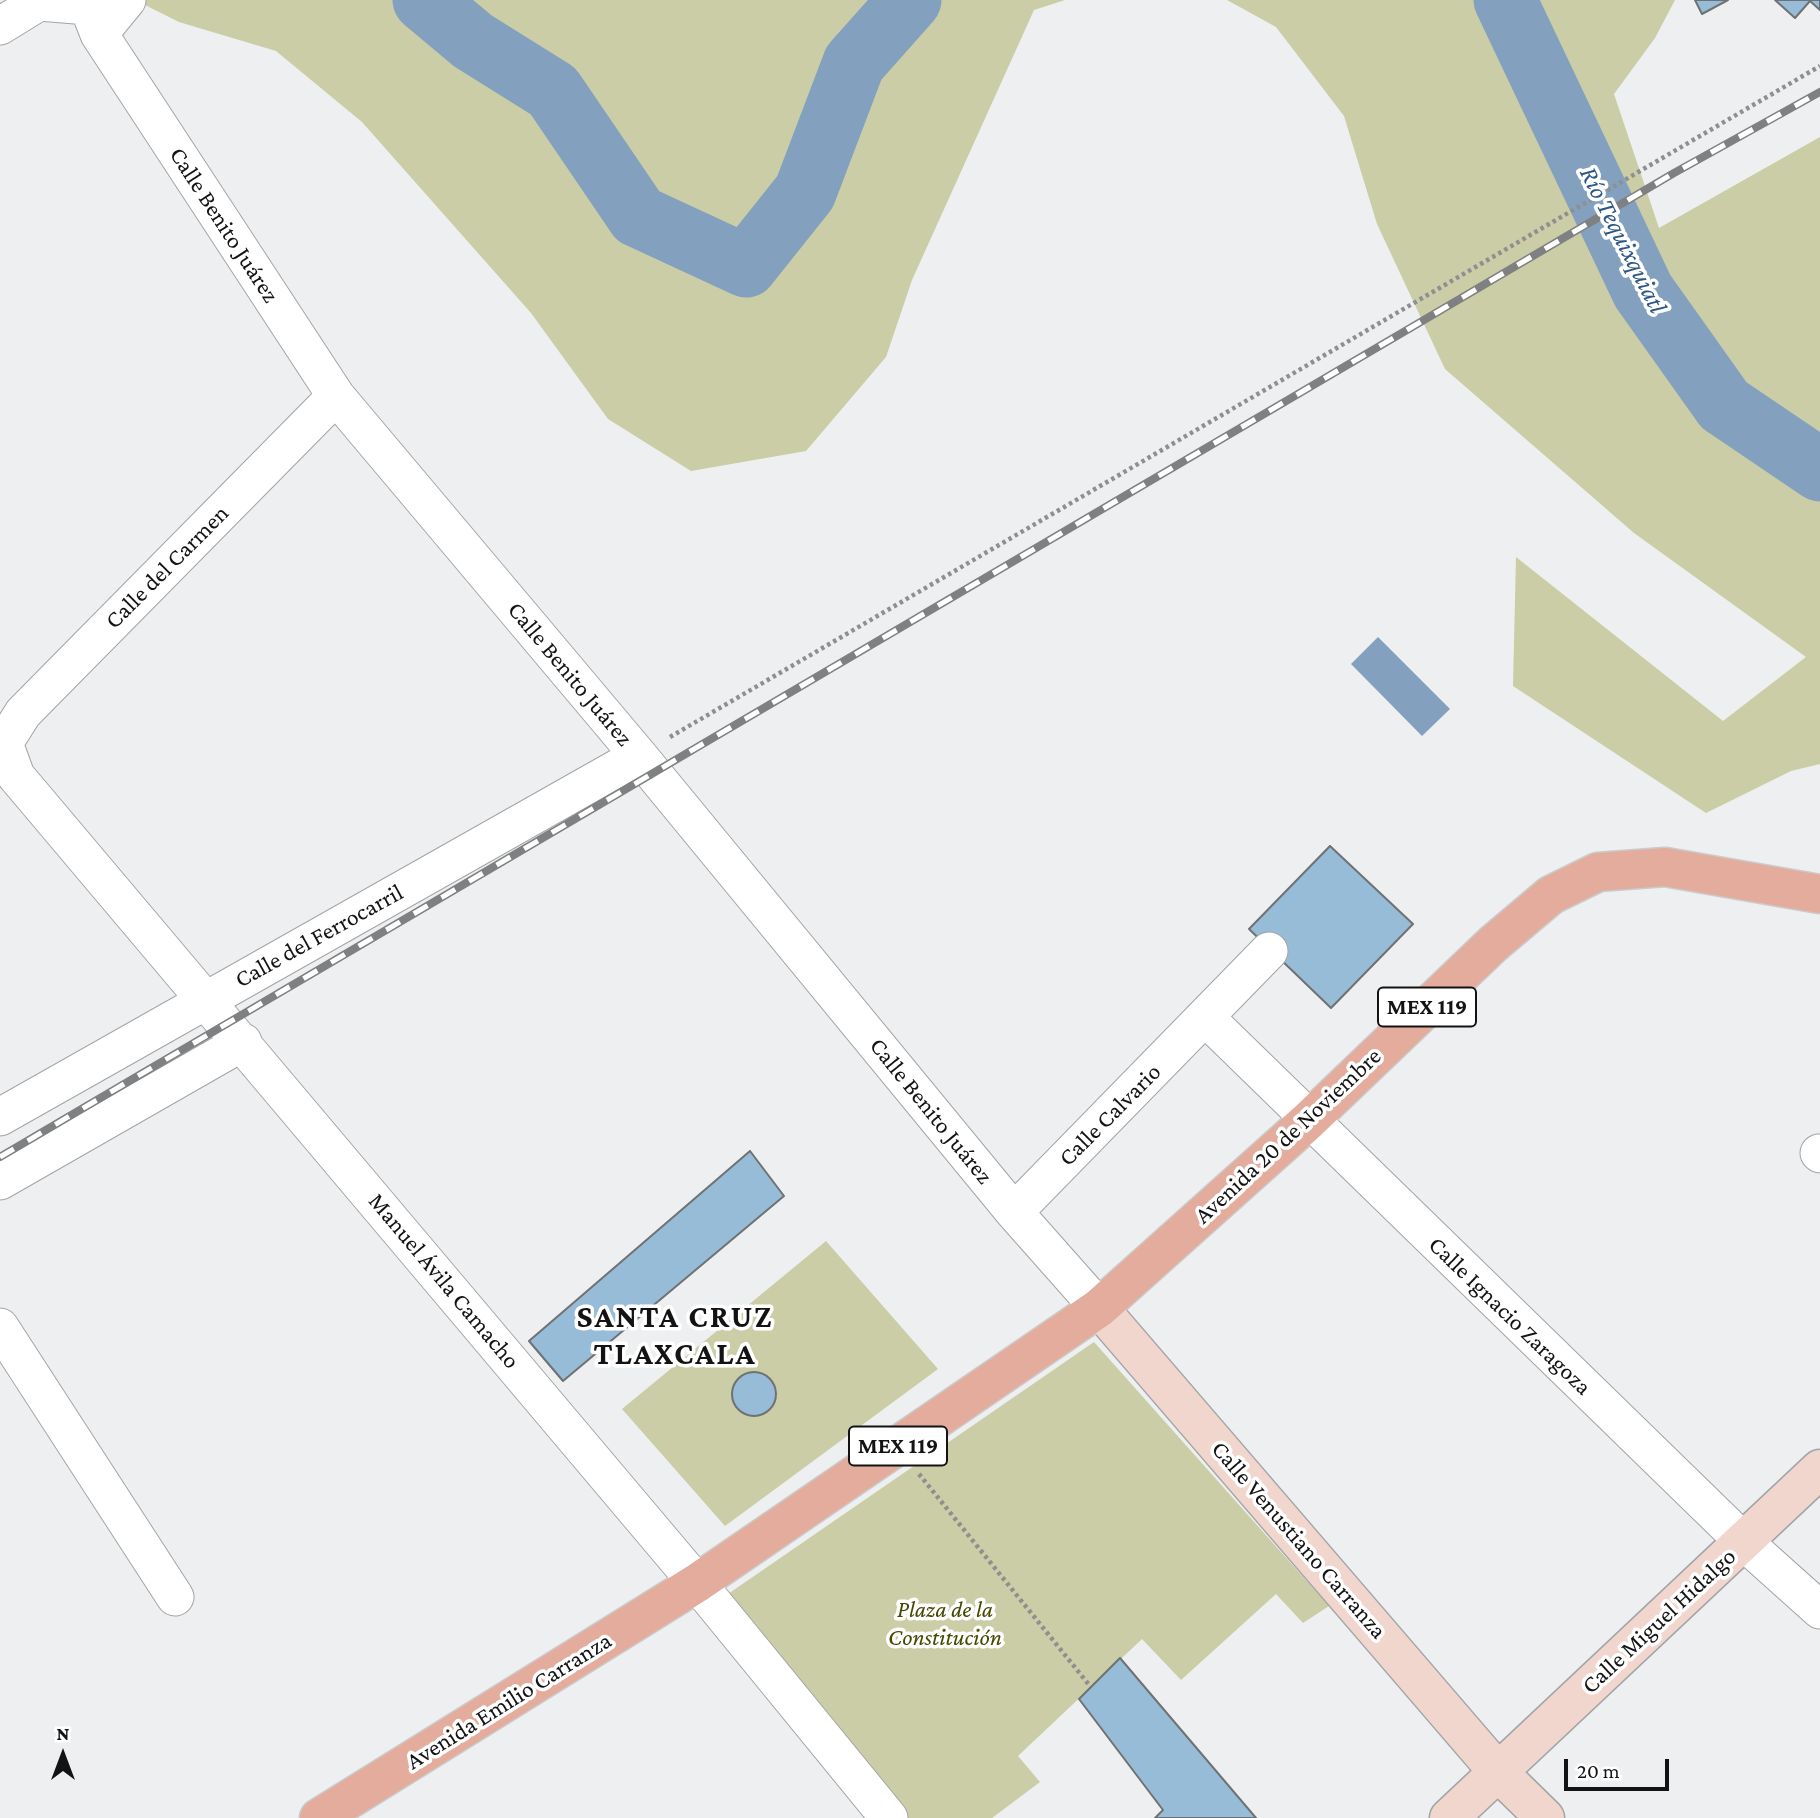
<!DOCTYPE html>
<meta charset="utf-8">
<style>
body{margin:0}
#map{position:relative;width:1820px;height:1818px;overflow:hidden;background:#edeff1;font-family:"Crimson Pro",serif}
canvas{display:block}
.north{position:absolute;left:28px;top:1720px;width:70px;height:70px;-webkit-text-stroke:5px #fff;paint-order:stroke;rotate:0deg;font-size:19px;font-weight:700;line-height:28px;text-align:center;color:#131314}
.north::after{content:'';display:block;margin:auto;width:24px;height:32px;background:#131314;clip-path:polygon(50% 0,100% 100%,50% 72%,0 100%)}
.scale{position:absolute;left:1564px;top:1759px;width:105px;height:32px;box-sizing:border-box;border:4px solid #131314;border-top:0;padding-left:9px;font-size:21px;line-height:24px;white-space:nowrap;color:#131314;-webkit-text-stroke:5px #fff;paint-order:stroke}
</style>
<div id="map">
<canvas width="1820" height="1818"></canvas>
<div class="north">N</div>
<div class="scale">20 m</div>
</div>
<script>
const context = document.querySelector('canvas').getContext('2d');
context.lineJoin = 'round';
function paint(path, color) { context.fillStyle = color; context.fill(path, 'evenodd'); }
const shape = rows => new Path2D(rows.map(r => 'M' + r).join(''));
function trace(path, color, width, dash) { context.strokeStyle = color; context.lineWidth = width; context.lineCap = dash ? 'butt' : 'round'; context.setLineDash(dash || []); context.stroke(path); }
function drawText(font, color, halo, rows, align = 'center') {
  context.font = font + ' "Crimson Pro",serif'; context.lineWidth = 7; context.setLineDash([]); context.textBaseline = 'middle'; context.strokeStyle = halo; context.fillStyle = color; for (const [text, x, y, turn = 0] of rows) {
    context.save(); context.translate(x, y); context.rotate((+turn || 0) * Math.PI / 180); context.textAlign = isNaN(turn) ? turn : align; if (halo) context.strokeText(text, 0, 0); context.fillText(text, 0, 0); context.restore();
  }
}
paint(shape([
 [135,0,1065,0,1034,10,912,280,886,357,806,451,691,471,608,419,531,313,362,122,276,51,179,22],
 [1227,0,1675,0,1655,38,1614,94,1659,228,1820,137,1820,764,1791,771,1706,813,1513,686,1516,557,1723,721,1806,657,1634,533,1445,369,1377,224,1344,116,1276,27],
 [826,1241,938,1369,725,1526,622,1409],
 [754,1372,768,1376,776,1388,777,1396,771,1409,750,1416,734,1403,733,1389,740,1377],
 [1094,1342,1329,1606,1303,1623,1276,1594,1181,1680,1142,1639,1018,1756,1040,1782,992,1818,907,1818,728,1594]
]), '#cacda5');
paint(shape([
 [1378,637,1450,709,1422,736,1351,664]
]), '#83a0bf');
trace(shape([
 [424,0,473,41,553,91,638,216,746,266,805,192,854,63,910,0],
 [1505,0,1643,291,1724,405,1820,470]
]), '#83a0bf', 63);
const building = shape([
 [1695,0,1728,0,1702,14,1695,0],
 [1775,0,1820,0,1820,10,1810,1,1795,18,1775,0],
 [1330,846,1413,924,1331,1008,1249,929,1330,846],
 [750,1151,784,1196,563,1381,529,1341,750,1151],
 '732 1394a22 22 0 1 1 44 0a22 22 0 1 1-44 0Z',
 [1120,1658,1256,1818,1155,1818,1163,1810,1079,1699,1120,1658]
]);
paint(building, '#97bcd8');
trace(building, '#6f7172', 2);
const minor = shape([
 [0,26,39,2,88,6,99,34,336,396,639,756,1014,1212,1099,1308],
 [99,34,127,0],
 [336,396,23,713,4,743,16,776,697,1583,889,1818],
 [1206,1018,1743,1541,1820,1610],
 [0,1117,639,756],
 [1819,1153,1820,1154],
 [0,1181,243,1042],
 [1014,1212,1269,951],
 [0,1327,175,1597]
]);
const secondary = shape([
 [1099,1308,1499,1773,1545,1818],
 [1449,1818,1820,1469]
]);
const primary = shape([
 [319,1818,697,1583,1099,1308,1308,1121,1493,944,1551,895,1598,872,1665,867,1820,894]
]);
trace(minor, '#a2a4a6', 39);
trace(secondary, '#a2a4a6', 41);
trace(primary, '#cbcbcb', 41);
trace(shape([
 [670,737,1820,66],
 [919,1474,1090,1686]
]), '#8e8f91', 4.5, [3.5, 3.5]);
trace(minor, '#fff', 37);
trace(secondary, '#f1d6ce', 38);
trace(primary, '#e3ac9d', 38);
const rail = shape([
 [0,1157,1674,173,1820,92]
]);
trace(rail, '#7f8081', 8);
trace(rail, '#fff', 5, [16]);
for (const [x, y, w] of [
 [1427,1007,98],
 [898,1446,98]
]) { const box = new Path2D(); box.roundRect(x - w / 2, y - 19.5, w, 39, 5); context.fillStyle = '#fff'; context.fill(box); trace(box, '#131314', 2); }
drawText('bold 23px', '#131314', null, [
 ["MEX 119",1427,1007],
 ["MEX 119",898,1446]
]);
drawText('24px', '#131314', '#fff', [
 ["Calle Benito Juárez",224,225,57],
 ["Calle del Carmen",167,567,-45],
 ["Calle Benito Juárez",570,674,50],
 ["Calle del Ferrocarril",319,936,-29],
 ["Calle Benito Juárez",931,1111,51],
 ["Calle Calvario",1110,1115,-45],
 ["Avenida 20 de Noviembre",1288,1136,-43],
 ["Manuel Ávila Camacho",444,1281,50],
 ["Calle Ignacio Zaragoza",1510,1316,44],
 ["Calle Venustiano Carranza",1299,1540,49],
 ["Calle Miguel Hidalgo",1659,1621,-43],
 ["Avenida Emilio Carranza",509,1701,-32]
]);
drawText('italic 24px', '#464800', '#fff', [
 ["Plaza de la",945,1610],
 ["Constitución",945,1638]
]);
drawText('italic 26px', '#2d5783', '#fff', [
 ["Río Tequixquiatl",1623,240,63]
]);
context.letterSpacing = '2px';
drawText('bold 32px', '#131314', '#fff', [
 ["SANTA CRUZ",675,1317],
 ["TLAXCALA",675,1354]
]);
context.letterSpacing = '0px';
</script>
